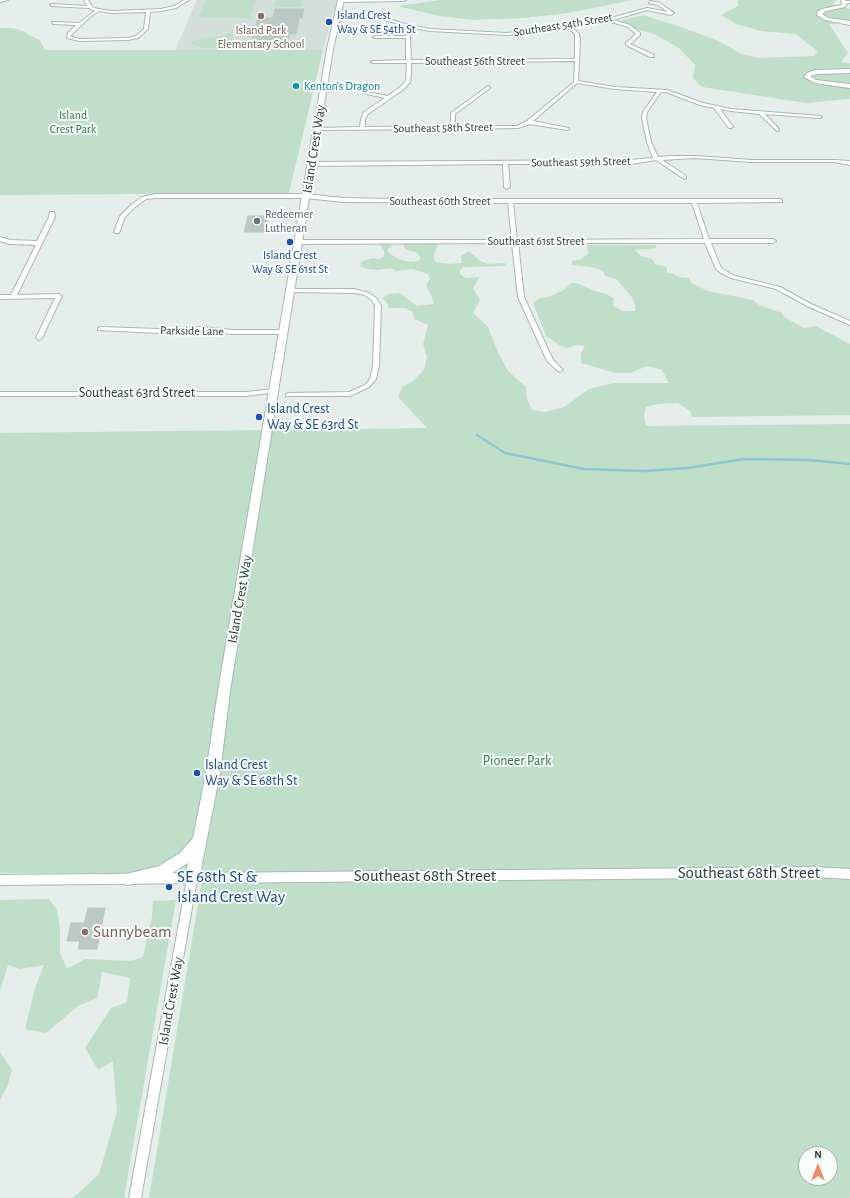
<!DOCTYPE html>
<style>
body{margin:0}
#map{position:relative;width:850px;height:1198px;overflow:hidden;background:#e6eeeb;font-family:"Alegreya Sans",sans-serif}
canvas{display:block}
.north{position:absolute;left:798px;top:1146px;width:40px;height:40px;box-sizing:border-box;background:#f7fbf9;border:1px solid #a3b1ad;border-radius:50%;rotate:0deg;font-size:11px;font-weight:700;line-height:16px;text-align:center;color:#25413a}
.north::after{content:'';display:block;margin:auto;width:14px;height:18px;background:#f08a63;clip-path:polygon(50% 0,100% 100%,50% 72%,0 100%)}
</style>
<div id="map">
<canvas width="850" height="1198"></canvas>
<div class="north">N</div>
</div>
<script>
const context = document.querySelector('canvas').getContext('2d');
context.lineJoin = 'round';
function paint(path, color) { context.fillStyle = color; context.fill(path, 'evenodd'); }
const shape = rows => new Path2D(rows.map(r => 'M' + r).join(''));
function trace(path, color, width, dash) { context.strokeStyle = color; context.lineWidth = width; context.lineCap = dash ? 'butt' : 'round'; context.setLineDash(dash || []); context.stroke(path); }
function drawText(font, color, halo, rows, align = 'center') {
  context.font = font + ' "Alegreya Sans",sans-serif'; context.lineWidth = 4; context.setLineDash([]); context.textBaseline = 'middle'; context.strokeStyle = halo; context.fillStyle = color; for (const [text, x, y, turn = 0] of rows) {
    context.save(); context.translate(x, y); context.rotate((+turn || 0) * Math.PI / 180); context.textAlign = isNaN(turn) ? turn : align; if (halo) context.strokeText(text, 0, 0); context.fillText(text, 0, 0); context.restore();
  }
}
paint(shape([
 [197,0,337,0,323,50,175,50]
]), '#d4deda');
paint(shape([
 [206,0,256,0,250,18,198,18],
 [276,0,302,0,301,7,275,7],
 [441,0,633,0,568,13,524,18,475,20,439,16,397,6],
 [738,0,835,0,837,1,832,4,850,9,850,23,829,24,848,53,841,62,850,63,850,99,806,103,702,87,693,78,695,65,679,48,654,34,612,23,643,15,681,27,718,41,742,54,758,58,813,56,818,52,796,34,761,31,736,24,721,15,738,6],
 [0,28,12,28,23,31,29,35,40,40,45,50,323,50,289,193,0,195],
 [233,32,231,38,244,45,231,48,202,48,193,45,192,42,202,38,220,36],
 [382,243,391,243,392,247,388,248,388,252,398,259,410,262,418,261,421,258,416,252,407,250,404,247,403,243,438,244,433,257,436,262,449,264,462,263,461,256,469,251,480,261,488,264,505,263,506,266,463,267,460,270,460,274,466,278,480,277,473,288,480,300,473,313,488,327,497,350,508,371,526,387,527,399,532,410,545,412,564,407,589,389,614,383,669,383,662,370,647,366,630,373,615,373,581,363,581,354,585,346,577,345,567,348,559,345,546,336,533,303,540,298,548,297,564,290,571,283,577,283,594,291,606,294,614,298,613,306,623,311,635,311,635,304,631,296,616,279,605,276,603,271,592,267,572,265,572,261,581,259,588,254,587,245,655,245,657,248,635,250,641,256,652,259,656,265,664,266,667,268,667,273,674,274,678,277,689,278,691,283,708,291,753,300,759,305,782,313,784,317,804,328,816,326,850,344,850,415,692,417,690,411,678,403,658,404,646,407,644,417,646,426,850,424,850,1198,149,1198,203,874,0,873,0,433,427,428,398,397,402,387,413,381,424,370,427,357,423,344,428,325,414,319,413,312,405,308,388,308,388,304,382,298,389,294,400,293,417,306,434,304,431,294,426,286,430,279,428,274,412,269,396,271,391,268,378,270,367,269,360,266,361,262,372,258,380,259,384,256,384,250,379,245],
 [806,1154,830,1154,830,1178,806,1178],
 [49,899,57,910,60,927,60,953,67,969,85,959,131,961,143,957,152,917,153,901,176,900,124,1198,73,1198,99,1174,117,1112,113,1061,98,1070,85,1048,111,1008,127,1002,130,978,102,972,97,998,78,1006,46,1033,25,1029,35,988,44,965,20,969,8,965,0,991,0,900],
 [0,1052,12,1070,7,1087,0,1100]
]), '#bfdfc9');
trace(shape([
 [477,435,505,453,584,469,645,471,688,468,744,459,809,460,850,464]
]), '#8fc5d2', 2.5);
const building = shape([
 [275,9,304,9,302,18,299,18,296,34,289,34,287,42,252,42,258,18,273,18,275,9],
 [248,216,269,216,265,232,244,232,248,216],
 [88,908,105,908,97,949,78,949,80,941,67,941,71,923,84,923,88,908]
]);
paint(building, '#bbc9c4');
trace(building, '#b8c8c2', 1);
const minor = shape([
 [0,0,8,0,0,2,0,0],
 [84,0,88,0,93,8,111,11,161,9,174,6,184,0,189,0,176,8,161,11,150,12,148,29,138,38,128,40,79,41,67,38,68,33,76,25,53,24,52,22,79,23,95,11,89,8,52,6,50,5,52,4,87,6,84,0],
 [99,11,111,13,146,12,144,29,136,36,128,38,79,39,70,36,91,16,99,11],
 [650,1,660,3,674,13,671,15,647,10,613,20,630,25,640,33,640,35,630,44,654,55,654,57,650,57,626,45,626,43,636,34,628,27,608,21,572,27,579,34,580,40,578,81,615,87,667,90,703,103,731,109,820,116,822,117,820,118,765,114,779,129,779,130,777,131,759,114,731,111,720,109,733,127,731,128,729,128,714,108,700,105,666,92,661,92,647,112,646,118,651,142,658,157,671,156,695,156,752,160,834,160,850,161,850,165,834,162,752,162,695,158,662,160,686,176,686,178,684,179,656,160,631,164,508,164,510,187,507,189,504,187,503,164,311,166,308,164,311,162,631,160,653,158,647,142,642,118,643,112,657,92,615,89,577,83,533,121,569,128,569,129,567,130,530,124,518,128,455,129,453,130,451,129,317,130,315,129,317,128,360,127,361,119,364,112,385,98,367,94,367,92,388,96,400,87,406,81,407,63,373,63,371,62,373,61,406,60,406,38,375,38,373,37,375,36,406,36,407,31,410,27,373,17,337,15,336,13,373,15,406,24,430,29,507,33,542,30,604,20,647,8,668,12,658,5,649,3,650,1],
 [414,28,430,31,507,35,542,32,568,28,575,34,575,59,411,60,410,37,411,31,414,28],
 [575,61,574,82,527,121,517,126,455,126,455,114,490,88,490,87,488,86,451,113,451,126,365,127,365,119,368,114,404,89,410,82,411,75,411,63,575,61],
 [844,1,850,1,850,3,844,3,844,1],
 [156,194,306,194,343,198,395,199,780,199,782,200,782,202,697,203,709,239,773,239,776,241,773,243,711,243,721,268,735,276,780,287,811,304,850,321,850,325,807,306,776,289,731,278,721,273,716,269,705,243,518,243,524,297,553,360,563,370,560,372,558,371,547,361,518,297,512,243,299,244,296,242,299,240,512,240,508,203,343,202,306,198,156,198,146,199,135,207,125,217,119,233,115,233,114,232,120,216,131,205,142,197,156,194],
 [513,203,692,203,704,239,517,240,513,203],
 [50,212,54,212,55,217,17,295,59,294,62,296,42,338,39,340,36,338,55,298,0,299,0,295,11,295,36,245,10,244,0,241,0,237,10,240,37,241,49,217,50,212],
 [291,289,354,289,369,293,376,298,381,306,379,366,376,379,369,387,350,396,286,396,286,394,288,393,349,392,365,385,370,379,373,366,375,306,372,300,365,295,354,293,289,292,289,290,291,289],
 [100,327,159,329,202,327,233,330,284,330,287,332,284,334,233,334,202,331,159,333,98,330,98,328,100,327],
 [275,389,277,390,277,392,246,396,0,396,0,392,246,392,275,389],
 [192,875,196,876,197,879,141,1198,129,1198,187,879,188,876,192,875]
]);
const tertiary = shape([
 [339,0,406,0,404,1,341,2,339,0],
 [841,0,845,0,847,4,845,7,826,11,822,14,828,18,850,21,850,25,825,20,817,15,818,11,822,9,841,5,842,4,841,0],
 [850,69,850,73,816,74,810,76,816,80,850,84,850,88,815,83,804,77,807,73,815,70,850,69],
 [814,867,850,869,850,879,814,877,0,885,0,875,814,867]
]);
const secondary = shape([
 [338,0,344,0,333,49,230,691,220,773,199,879,197,883,192,885,187,883,185,879,188,863,169,875,152,881,127,885,122,883,120,879,122,875,159,866,180,853,193,838,206,773,218,691,327,49,338,0]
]);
trace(minor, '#a8b7b2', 2);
trace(tertiary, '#a8b7b2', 2);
trace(secondary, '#a4bab3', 2);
paint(minor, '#fff');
paint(tertiary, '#fff');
paint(secondary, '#fff');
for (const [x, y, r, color] of [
 [261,16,4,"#8d6e63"],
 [329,22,4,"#1a4fb4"],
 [296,86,4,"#0f9aa8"],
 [257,221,4,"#6b7280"],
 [290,242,4,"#1a4fb4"],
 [259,417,4,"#1a4fb4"],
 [197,773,4,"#1a4fb4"],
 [169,887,4,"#1a4fb4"],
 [85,932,4,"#8d6e63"]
]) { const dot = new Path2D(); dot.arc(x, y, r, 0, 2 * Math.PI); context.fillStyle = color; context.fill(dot); trace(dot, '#f7fbf9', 1.5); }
drawText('12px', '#164399', '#f7fbf9', [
 ["Island Crest",337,15],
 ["Way & SE 54th St",337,29],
 ["Island Crest",290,255,"center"],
 ["Way & SE 61st St",290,269,"center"]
], 'left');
drawText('12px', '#25413a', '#f7fbf9', [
 ["Southeast 54th Street",563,25,-9],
 ["Southeast 56th Street",475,61],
 ["Southeast 58th Street",443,128,-1],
 ["Southeast 59th Street",581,162,-1],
 ["Southeast 60th Street",440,201],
 ["Southeast 61st Street",536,241],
 ["Parkside Lane",192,331,1]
]);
drawText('12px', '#785e54', '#f7fbf9', [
 ["Island Park",261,30],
 ["Elementary School",261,44]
]);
drawText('12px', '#0d838f', '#f7fbf9', [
 ["Kenton's Dragon",304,86]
], 'left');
drawText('12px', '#2f774d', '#f7fbf9', [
 ["Island",73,115],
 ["Crest Park",73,129]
]);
drawText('12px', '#5b616d', '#f7fbf9', [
 ["Redeemer",265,214],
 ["Lutheran",265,228]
], 'left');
drawText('14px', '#25413a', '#f7fbf9', [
 ["Island Crest Way",314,149,-81],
 ["Southeast 63rd Street",137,393],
 ["Island Crest Way",240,599,-80],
 ["Island Crest Way",171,1001,-80]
]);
drawText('14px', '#164399', '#f7fbf9', [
 ["Island Crest",267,409],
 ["Way & SE 63rd St",267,425],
 ["Island Crest",205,765],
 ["Way & SE 68th St",205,781]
], 'left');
drawText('14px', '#2f774d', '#f7fbf9', [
 ["Pioneer Park",517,761]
]);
drawText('17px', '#25413a', '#f7fbf9', [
 ["Southeast 68th Street",749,873],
 ["Southeast 68th Street",425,876]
]);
drawText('17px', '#164399', '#f7fbf9', [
 ["SE 68th St &",177,877],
 ["Island Crest Way",177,897]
], 'left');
drawText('17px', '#785e54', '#f7fbf9', [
 ["Sunnybeam",93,932]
], 'left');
</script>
